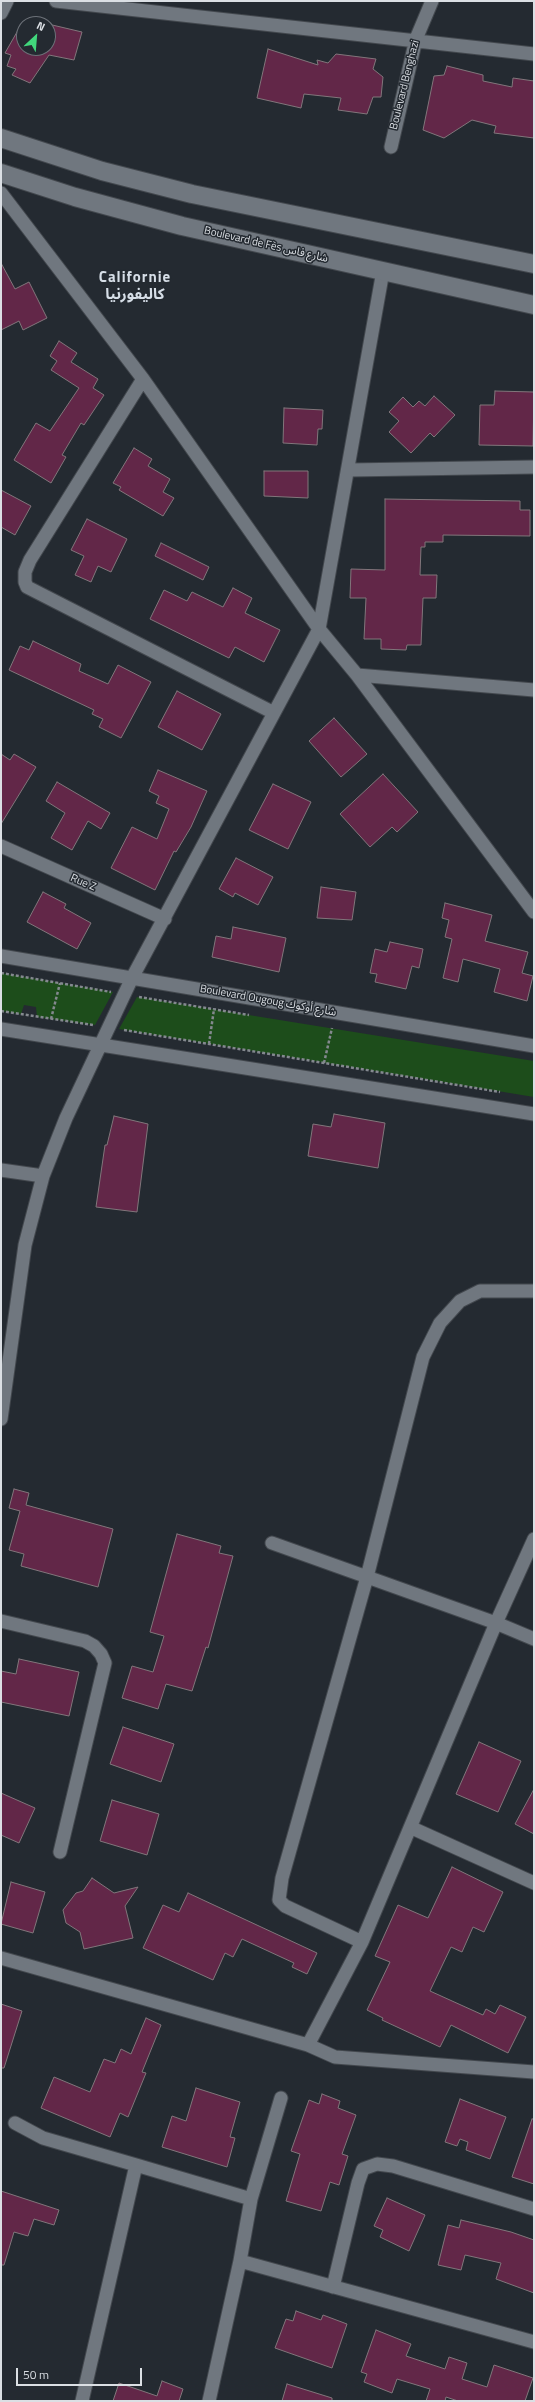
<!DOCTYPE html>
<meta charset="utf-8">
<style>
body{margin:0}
#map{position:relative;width:535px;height:2402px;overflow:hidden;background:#242a31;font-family:"Titillium Web",sans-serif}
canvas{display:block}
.frame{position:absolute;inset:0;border:2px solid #dbdfe4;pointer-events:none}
.north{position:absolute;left:16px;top:16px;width:40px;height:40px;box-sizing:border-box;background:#242a31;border:1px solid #6d7279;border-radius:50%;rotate:26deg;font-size:11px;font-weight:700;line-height:16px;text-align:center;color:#dbdfe4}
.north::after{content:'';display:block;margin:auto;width:14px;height:18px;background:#41d77c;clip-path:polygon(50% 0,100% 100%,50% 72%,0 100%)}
.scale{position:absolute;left:16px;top:2368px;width:126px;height:18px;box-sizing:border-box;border:2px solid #dbdfe4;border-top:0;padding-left:5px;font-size:12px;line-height:14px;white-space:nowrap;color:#dbdfe4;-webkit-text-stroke:3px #242a31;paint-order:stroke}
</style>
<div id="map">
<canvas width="535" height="2402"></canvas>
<div class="frame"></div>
<div class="north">N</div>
<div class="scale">50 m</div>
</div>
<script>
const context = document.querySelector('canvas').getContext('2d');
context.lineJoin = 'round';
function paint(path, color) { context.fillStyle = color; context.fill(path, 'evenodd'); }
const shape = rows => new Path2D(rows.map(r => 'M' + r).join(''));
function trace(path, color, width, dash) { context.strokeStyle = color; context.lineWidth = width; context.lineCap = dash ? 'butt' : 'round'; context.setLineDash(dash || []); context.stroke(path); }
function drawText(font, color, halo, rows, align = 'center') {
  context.font = font + ' "Titillium Web","Noto Sans Arabic",sans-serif'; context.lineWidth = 3; context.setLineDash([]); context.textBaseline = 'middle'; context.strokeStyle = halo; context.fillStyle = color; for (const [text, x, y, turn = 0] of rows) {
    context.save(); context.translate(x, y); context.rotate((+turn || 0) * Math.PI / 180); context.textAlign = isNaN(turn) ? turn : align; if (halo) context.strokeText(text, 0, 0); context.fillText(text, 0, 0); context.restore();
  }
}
paint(shape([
 [1,973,60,983,113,992,95,1025,37,1017,36,1007,24,1005,21,1014,1,1011],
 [137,997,534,1061,534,1097,119,1029]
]), '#1d4d1b');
const building = shape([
 [31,20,47,24,24,24,24,48,48,48,48,24,82,32,74,60,49,55,30,83,12,75,16,69,7,66,11,55,5,53,21,25,31,20],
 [268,49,318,65,317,60,328,63,336,54,376,59,373,69,383,77,381,97,373,97,367,114,338,110,341,98,304,94,301,108,257,98,268,49],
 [447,66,483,75,483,81,512,87,513,78,534,81,534,138,494,133,496,126,472,120,444,138,423,130,434,76,444,75,447,66],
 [1,263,15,289,29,282,47,318,23,330,19,321,1,330,1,263],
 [59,341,77,353,71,362,98,379,93,388,104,395,84,425,81,423,62,455,66,457,51,483,14,460,36,423,50,431,79,388,51,370,57,361,50,356,59,341],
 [495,391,534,392,533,446,479,445,480,405,494,405,495,391],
 [434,396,455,415,434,437,430,433,411,453,389,432,399,421,389,412,403,397,413,407,419,401,425,406,434,396],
 [284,408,323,410,322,429,318,429,317,445,283,443,284,408],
 [134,448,152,459,148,466,170,479,163,492,174,498,163,516,119,490,121,487,113,483,134,448],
 [264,471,308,471,308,498,264,496,264,471],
 [1,490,31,506,15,535,1,527,1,490],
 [385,499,520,501,520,510,530,510,530,536,443,535,443,542,425,542,425,547,421,547,420,575,437,575,436,598,423,598,421,645,407,645,406,650,381,649,381,639,364,639,366,598,350,598,351,569,385,570,385,499],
 [87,519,127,539,111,572,98,566,91,582,75,575,84,556,71,550,87,519],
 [161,543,209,567,203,580,155,556,161,543],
 [233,588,252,598,245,613,280,630,264,662,235,647,229,658,150,619,164,590,187,601,192,592,223,607,233,588],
 [33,641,81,664,79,671,108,684,118,665,151,682,121,738,99,727,103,719,92,714,94,710,9,670,20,646,29,650,33,641],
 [177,691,221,714,202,750,158,727,177,691],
 [334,718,367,754,341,777,309,741,334,718],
 [1,754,10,760,14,754,36,767,1,824,1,754],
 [158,770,207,791,191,827,176,852,174,851,155,890,111,868,132,827,157,839,169,809,156,803,159,796,149,791,158,770],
 [383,774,418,812,397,832,392,827,370,847,340,814,383,774],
 [57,782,110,813,101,829,88,821,72,850,51,838,65,813,46,801,57,782],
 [273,784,311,802,288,849,249,830,273,784],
 [236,858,273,877,258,905,235,893,233,897,219,889,236,858],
 [321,887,356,892,352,920,317,918,321,887],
 [43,892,66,904,64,908,91,923,77,949,27,922,43,892],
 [445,903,492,915,485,941,528,952,522,973,533,976,527,1001,494,992,500,969,463,959,458,982,443,978,452,939,445,937,449,920,442,918,445,903],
 [233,927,286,938,279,972,212,957,216,936,231,939,233,927],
 [390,942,423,949,419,968,412,966,406,989,375,982,377,974,370,973,375,949,387,952,390,942],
 [334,1114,385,1123,378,1168,308,1156,313,1124,331,1127,334,1114],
 [114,1116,148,1124,137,1212,96,1207,105,1145,107,1145,114,1116],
 [14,1489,29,1493,26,1505,113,1529,98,1587,21,1566,24,1554,9,1550,20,1511,9,1508,14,1489],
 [177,1534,221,1546,219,1553,233,1556,208,1648,206,1647,192,1691,166,1684,158,1709,122,1698,132,1666,153,1672,164,1636,150,1632,177,1534],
 [19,1659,79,1672,69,1716,1,1702,1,1671,16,1674,19,1659],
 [123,1727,174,1744,161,1782,110,1764,123,1727],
 [479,1742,521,1761,498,1812,456,1794,479,1742],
 [534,1789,534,1834,515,1824,534,1789],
 [1,1793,35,1808,19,1843,1,1835,1,1793],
 [112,1800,159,1814,147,1855,100,1841,112,1800],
 [452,1867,503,1892,484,1932,473,1927,462,1952,451,1947,430,1991,483,2015,486,2009,495,2014,500,2005,526,2017,508,2053,451,2025,440,2047,382,2020,383,2018,367,2010,390,1962,375,1956,398,1905,428,1918,452,1867],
 [92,1878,114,1893,138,1887,125,1906,133,1938,84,1949,80,1932,66,1923,63,1910,76,1893,83,1891,92,1878],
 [11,1882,45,1892,33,1933,1,1924,11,1882],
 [188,1893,317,1953,307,1974,292,1967,294,1963,242,1939,233,1957,225,1953,213,1980,143,1948,163,1905,179,1912,188,1893],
 [1,2004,22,2011,4,2068,1,2068,1,2004],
 [146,2018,161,2025,142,2072,146,2073,128,2117,120,2113,110,2137,41,2108,54,2077,90,2092,104,2059,115,2063,121,2049,131,2054,146,2018],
 [196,2088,240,2102,230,2137,235,2138,227,2167,162,2147,172,2116,186,2121,196,2088],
 [322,2094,340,2101,338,2108,356,2115,342,2154,348,2156,339,2185,330,2182,321,2211,286,2201,300,2154,291,2151,309,2100,319,2104,322,2094],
 [460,2099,506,2117,490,2159,466,2150,468,2142,460,2139,457,2146,445,2142,460,2099],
 [532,2119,534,2119,534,2184,512,2177,532,2119],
 [1,2191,59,2210,54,2225,34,2219,28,2236,14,2232,4,2265,1,2265,1,2191],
 [387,2198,425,2215,409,2251,380,2237,383,2230,374,2226,387,2198],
 [461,2220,511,2232,534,2240,534,2293,496,2279,501,2263,465,2255,461,2270,438,2265,448,2225,459,2228,461,2220],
 [296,2311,321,2320,323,2315,347,2324,332,2368,275,2348,286,2319,293,2321,296,2311],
 [376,2330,411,2344,406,2356,445,2369,449,2357,467,2363,462,2379,487,2387,494,2365,533,2378,525,2401,458,2401,446,2397,445,2401,426,2401,430,2389,397,2379,392,2393,364,2382,367,2374,361,2372,376,2330],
 [162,2381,183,2389,179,2401,113,2401,119,2383,157,2396,162,2381],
 [287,2384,332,2398,332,2401,282,2401,287,2384]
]);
paint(building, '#622748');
trace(building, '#81767b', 1);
const street = shape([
 [56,1,534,54],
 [1,13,7,1],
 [391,147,416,39,432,1],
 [1,193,143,379,319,629,357,675,534,912],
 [143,379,30,560,25,572,25,582,27,587,274,713],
 [349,470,534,467],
 [357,675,534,690],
 [1,846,165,919],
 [1,956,534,1046],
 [1,1029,534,1114],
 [1,1170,43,1176],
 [1,1419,25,1245,43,1176,66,1118,132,978,319,629,383,271],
 [272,1543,496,1623,534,1639],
 [1,1621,85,1641,94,1646,101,1654,105,1663,60,1852],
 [412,1828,534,1883],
 [362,1942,285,1906,279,1900,282,1878,367,1577,423,1357,440,1323,460,1301,480,1291,534,1291],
 [1,1958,308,2045,335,2057,534,2072],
 [308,2045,362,1942,496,1623,534,1539],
 [15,2123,43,2138,136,2165,82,2401],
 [136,2165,251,2199],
 [240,2261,534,2342],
 [333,2287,358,2183,363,2169,377,2164,393,2166,534,2209],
 [209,2401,240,2261,251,2199,281,2098]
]);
const secondary = shape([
 [1,138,102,171,192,194,534,264],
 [1,173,75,197,182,226,534,305]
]);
trace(street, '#43484e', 15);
trace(secondary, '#43484e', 20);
trace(shape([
 [1,973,111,992],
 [139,997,249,1015],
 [1,1011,93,1025],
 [51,1019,60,983],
 [124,1030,500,1092],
 [209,1044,214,1009],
 [324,1063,332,1028]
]), '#84898f', 2.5, [3, 2]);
trace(street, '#70777f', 13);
trace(secondary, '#70777f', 18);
drawText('11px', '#dbdfe4', '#242a31', [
 ["Boulevard Benghazi",405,85,-76],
 ["Boulevard de Fès شارع فاس",266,245,13],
 ["Rue Z",83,883,23],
 ["Boulevard Ougoug شارع أوكوك",268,1001,10]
]);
context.letterSpacing = '1px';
drawText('bold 15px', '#d6dee7', '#242a31', [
 ["Californie",135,278],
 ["كاليفورنيا",135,295]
]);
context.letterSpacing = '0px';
</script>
